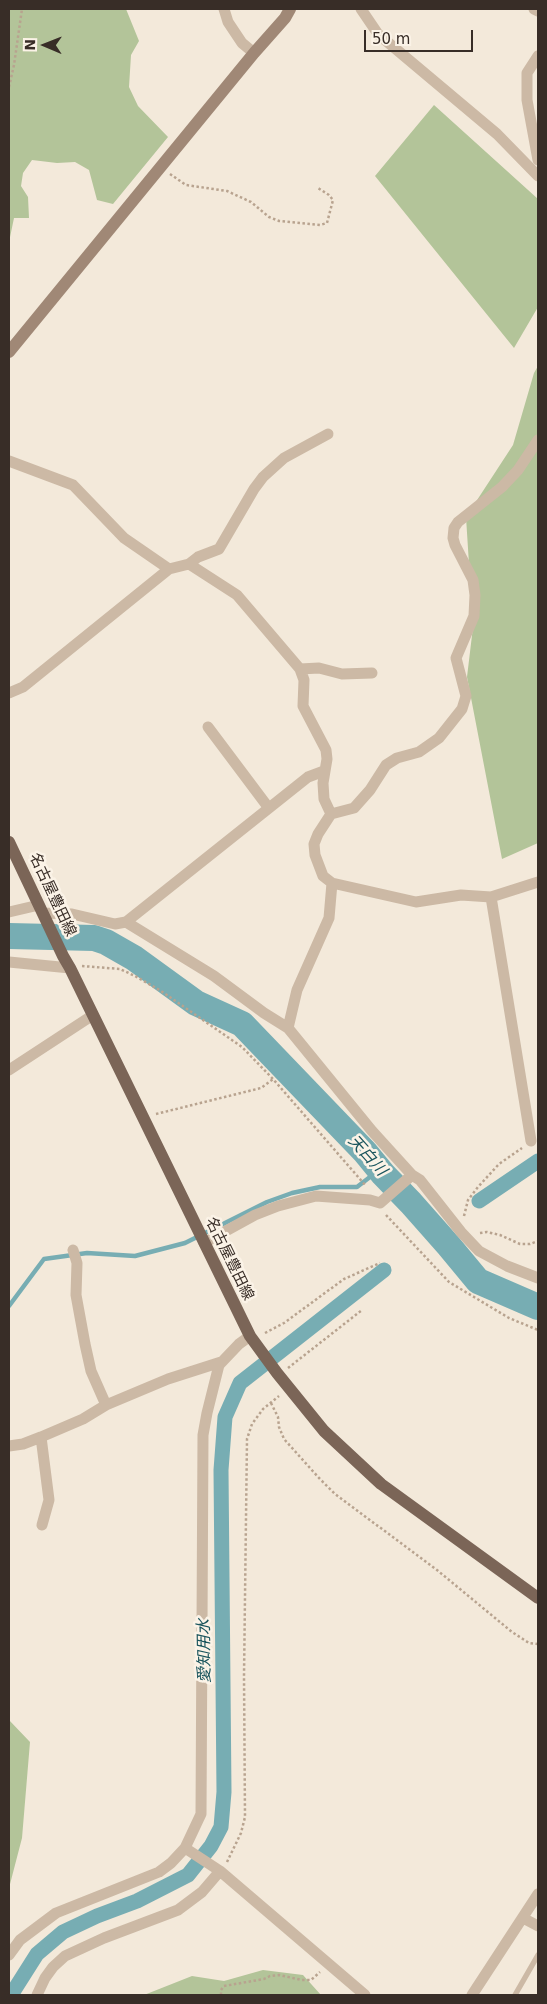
<!DOCTYPE html>
<meta charset="utf-8">
<style>
body{margin:0}
#map{position:relative;width:547px;height:2004px;overflow:hidden;background:#f3e9da;font-family:"DejaVu Sans",sans-serif}
canvas{display:block}
.frame{position:absolute;inset:0;border:10px solid #382d27;pointer-events:none}
.north{position:absolute;left:20px;top:20px;width:50px;height:50px;-webkit-text-stroke:4px #fbf3e7;paint-order:stroke;rotate:271deg;font-size:14px;font-weight:700;line-height:20px;text-align:center;color:#382d27}
.north::after{content:'';display:block;margin:auto;width:18px;height:22px;background:#382d27;clip-path:polygon(50% 0,100% 100%,50% 72%,0 100%)}
.scale{position:absolute;left:364px;top:30px;width:109px;height:22px;box-sizing:border-box;border:2px solid #382d27;border-top:0;padding-left:6px;font-size:15px;line-height:18px;white-space:nowrap;color:#382d27;-webkit-text-stroke:4px #fbf3e7;paint-order:stroke}
</style>
<div id="map">
<canvas width="547" height="2004"></canvas>
<div class="frame"></div>
<div class="north">N</div>
<div class="scale">50 m</div>
</div>
<script>
const context = document.querySelector('canvas').getContext('2d');
context.lineJoin = 'round';
function paint(path, color) { context.fillStyle = color; context.fill(path, 'evenodd'); }
const shape = rows => new Path2D(rows.map(r => 'M' + r).join(''));
function trace(path, color, width, dash) { context.strokeStyle = color; context.lineWidth = width; context.lineCap = dash ? 'butt' : 'round'; context.setLineDash(dash || []); context.stroke(path); }
function drawText(font, color, halo, rows, align = 'center') {
  context.font = font + ' "DejaVu Sans","Noto Sans JP",sans-serif'; context.lineWidth = 5; context.setLineDash([]); context.textBaseline = 'middle'; context.strokeStyle = halo; context.fillStyle = color; for (const [text, x, y, turn = 0] of rows) {
    context.save(); context.translate(x, y); context.rotate((+turn || 0) * Math.PI / 180); context.textAlign = isNaN(turn) ? turn : align; if (halo) context.strokeText(text, 0, 0); context.fillText(text, 0, 0); context.restore();
  }
}
paint(shape([
 [9,9,126,9,139,41,131,55,129,87,138,106,168,137,113,204,97,200,89,170,75,162,57,163,32,160,23,173,21,186,28,197,29,218,14,218,9,242],
 [434,105,538,199,538,307,514,348,375,176],
 [538,366,538,843,502,859,467,677,473,627,466,517,513,445,534,373],
 [9,1720,30,1742,22,1838,9,1888],
 [263,1970,303,1975,321,1995,144,1995,192,1976,224,1981]
]), '#b3c499');
trace(shape([
 [9,1306,44,1259,87,1253,135,1256,185,1243,267,1202,292,1193,320,1187,357,1187,379,1170]
]), '#77adb3', 4.5);
trace(shape([
 [479,1201,538,1161],
 [11,1995,37,1954,63,1932,97,1916,137,1901,188,1875,211,1846,221,1827,224,1792,221,1470,225,1417,240,1383,384,1270]
]), '#77adb3', 15);
trace(shape([
 [9,936,94,938,106,942,134,958,196,1003,242,1024,365,1152,383,1174,411,1203,449,1246,478,1281,538,1307]
]), '#77adb3', 26);
trace(shape([
 [9,87,14,65,22,9],
 [170,174,186,185,227,191,251,202,269,217,279,221,320,225,327,223,333,200,329,195,318,188],
 [82,966,120,969,135,976,161,991,242,1047,273,1079,366,1186],
 [156,1114,261,1088,273,1079],
 [386,1215,449,1282,509,1318,538,1330],
 [464,1216,468,1200,478,1187,499,1164,522,1148],
 [480,1233,487,1232,500,1235,520,1244,530,1244,538,1241],
 [265,1333,284,1323,344,1279,380,1263],
 [288,1368,362,1310],
 [271,1403,278,1417,279,1427,284,1439,319,1478,335,1494,437,1570,512,1632,529,1643,538,1644],
 [227,1862,241,1833,245,1817,244,1676,247,1439,252,1424,263,1409,279,1396],
 [221,1995,221,1990,224,1986,264,1979,270,1976,279,1975,302,1980,311,1980,320,1972]
]), '#b8a38f', 2.5, [2.5, 2.5]);
trace(shape([
 [515,1995,538,1955]
]), '#ccb9a5', 5.5);
trace(shape([
 [224,9,228,22,242,43,254,53],
 [361,9,378,34,497,134,538,176],
 [534,9,538,11],
 [538,56,527,73,527,100,538,160],
 [538,440,518,470,502,487,458,522,454,528,453,538,455,545,473,580,475,595,474,616,456,658,466,696,462,709,439,738,419,752,397,758,386,765,370,790,354,808,331,814,318,834,314,844,315,855,323,876,332,883,416,902,461,895,491,897,538,882],
 [9,461,73,485,124,538,169,569],
 [189,564,237,595,300,669,304,680,303,706,326,750,327,759,323,783,324,799,331,814],
 [300,669,319,668,342,674,372,673],
 [9,693,23,687,169,569,189,564,198,557,219,549,254,489,263,477,284,458,328,434],
 [208,727,268,807],
 [491,897,531,1141],
 [9,912,39,905],
 [43,913,72,914,115,924,126,922,308,777,324,771],
 [126,922,214,976,264,1013,288,1028,372,1131,412,1175,420,1180,461,1232,479,1251,507,1266,538,1278],
 [9,962,70,968],
 [288,1028,297,990,329,918,332,883],
 [9,1070,93,1015],
 [204,1243,255,1215,278,1206,316,1196,370,1200,380,1203,412,1175],
 [73,1250,77,1263,76,1295,85,1344,91,1371,106,1405],
 [41,1437,49,1500,42,1525],
 [9,1446,23,1444,41,1437,83,1419,106,1405,168,1379,221,1362,219,1365],
 [185,1848,220,1871,365,1995],
 [523,1918,538,1926],
 [9,1955,20,1940,56,1913,159,1872,171,1863,185,1848,201,1814,203,1435,207,1413,219,1365,239,1344,250,1336],
 [37,1995,45,1978,53,1967,65,1956,104,1938,178,1910,202,1892,220,1871],
 [472,1995,538,1894]
]), '#ccb9a5', 11);
trace(shape([
 [9,352,254,53,285,18,290,9]
]), '#a08876', 12);
trace(shape([
 [9,842,63,956,70,968,250,1336,277,1373,324,1431,381,1484,538,1598]
]), '#7b6557', 12);
drawText('15px', '#382d27', '#fbf3e7', [
 ["名古屋豊田線",52,895,65],
 ["名古屋豊田線",229,1259,64]
]);
drawText('italic 16px', '#19545c', '#fbf3e7', [
 ["天白川",367,1156,48],
 ["愛知用水",205,1651,-91]
]);
</script>
